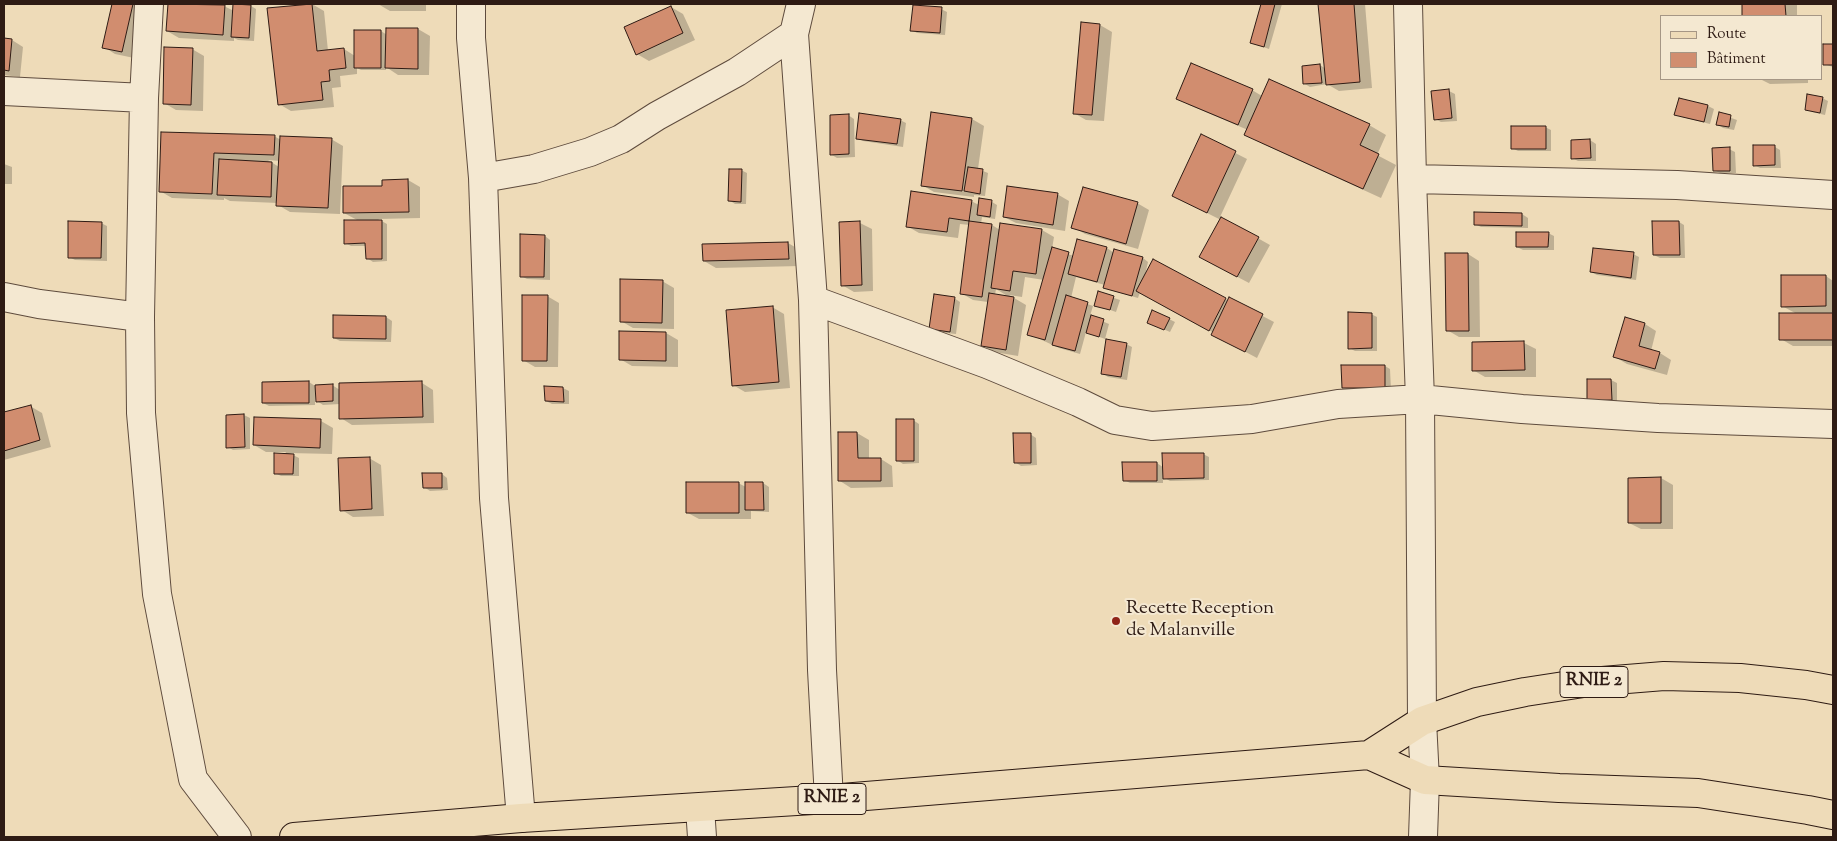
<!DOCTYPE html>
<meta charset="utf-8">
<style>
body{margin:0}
#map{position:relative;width:1837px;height:841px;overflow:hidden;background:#eedbb8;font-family:"Sorts Mill Goudy",serif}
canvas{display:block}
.frame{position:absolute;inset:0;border:5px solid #2e1b14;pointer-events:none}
.legend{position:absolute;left:1660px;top:15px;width:162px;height:65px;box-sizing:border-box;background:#f4e8d1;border:1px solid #a59685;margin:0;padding:6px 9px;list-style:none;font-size:15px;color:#2e1b14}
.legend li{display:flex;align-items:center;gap:10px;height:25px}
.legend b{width:25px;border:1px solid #a59685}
</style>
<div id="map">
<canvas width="1837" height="841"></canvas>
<div class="frame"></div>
<ul class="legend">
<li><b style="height:6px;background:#eedbb8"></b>Route</li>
<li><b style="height:14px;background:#d18d6f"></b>Bâtiment</li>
</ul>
</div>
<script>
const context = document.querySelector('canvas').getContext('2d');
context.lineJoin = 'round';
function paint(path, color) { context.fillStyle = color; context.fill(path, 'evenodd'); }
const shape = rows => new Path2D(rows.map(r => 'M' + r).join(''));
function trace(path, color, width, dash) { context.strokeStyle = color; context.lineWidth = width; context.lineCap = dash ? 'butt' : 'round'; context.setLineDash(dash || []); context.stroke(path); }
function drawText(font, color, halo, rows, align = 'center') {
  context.font = font + ' "Sorts Mill Goudy",serif'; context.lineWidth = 4; context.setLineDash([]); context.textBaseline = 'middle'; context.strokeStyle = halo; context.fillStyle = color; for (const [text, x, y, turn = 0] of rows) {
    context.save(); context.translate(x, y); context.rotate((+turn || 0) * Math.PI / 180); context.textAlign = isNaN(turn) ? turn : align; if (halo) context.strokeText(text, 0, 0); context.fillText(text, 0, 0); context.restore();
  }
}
paint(shape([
 [113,4,146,4,134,58,115,54,104,47],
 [169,4,224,6,234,11,251,6,256,9,254,41,238,40,234,38,234,41,179,38,167,31],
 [312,4,324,11,328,51,344,49,355,56,381,31,387,35,418,29,430,36,429,75,398,75,386,67,386,70,361,70,357,68,357,74,340,76,341,87,332,88,334,107,291,111,279,104],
 [378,4,426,4,426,11,390,11],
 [1262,4,1282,4,1269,49,1252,43],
 [1320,4,1365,4,1372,88,1339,91,1327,84,1310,87,1305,84,1320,65,1326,69],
 [1743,4,1797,4,1797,16,1743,16],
 [671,7,683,14,695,40,649,61,637,54],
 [941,9,947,12,945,35,917,33,912,30],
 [1100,25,1112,32,1104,121,1086,120,1074,113],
 [4,39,12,40,23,47,20,77,4,75],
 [1824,45,1833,45,1833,67,1824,64],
 [192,49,204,56,203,111,176,110,164,103],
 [1760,79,1808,79,1808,83,1770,84],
 [1252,90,1262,96,1369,125,1386,135,1377,155,1396,165,1381,198,1263,144,1246,134,1248,130,1189,105,1177,98],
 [1449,91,1455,94,1457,121,1441,122,1435,119],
 [1822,98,1828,101,1825,115,1812,112,1806,109],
 [1680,99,1708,106,1714,109,1710,124,1682,117,1676,114],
 [1720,114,1737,120,1734,130,1723,128,1717,124],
 [848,115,854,119,855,157,837,158,832,155],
 [972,119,984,126,978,169,988,173,985,196,974,195,974,197,934,192,922,185],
 [900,120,906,123,903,147,863,141,857,138],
 [1545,127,1551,130,1551,151,1518,151,1512,148],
 [162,133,274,136,281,140,331,139,343,146,340,214,290,212,278,205,278,203,230,201,224,198,224,200,172,198,160,191],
 [268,160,280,161,279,167],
 [1202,136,1247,159,1220,217,1270,245,1249,283,1213,264,1221,220,1185,202],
 [1590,140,1596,144,1596,161,1578,161,1572,158,1572,141],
 [1775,147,1780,150,1781,168,1760,168,1754,165],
 [1729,149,1735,152,1736,173,1720,173,1714,170],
 [4,164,12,167,12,184,4,184],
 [741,170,747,173,746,204,735,204,729,200],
 [408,180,420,187,420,218,378,219,387,224,387,261,373,262,367,258,367,246,351,246,345,243,359,221,344,213,383,187],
 [1057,194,1069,201,1065,231,1016,223,1004,217],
 [971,201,979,205,992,202,997,205,995,219,982,217,981,224,992,225,1000,230,1001,224,1042,230,1054,237,1052,249,1074,256,1078,241,1107,248,1114,253,1115,250,1143,258,1148,262,1145,275,1154,260,1229,301,1230,299,1274,322,1257,358,1225,341,1214,333,1140,292,1138,298,1110,290,1105,287,1105,285,1076,277,1071,298,1093,306,1090,316,1109,324,1105,339,1086,332,1080,354,1059,348,1029,334,1044,280,1025,277,1022,297,1009,295,1026,305,1018,356,994,352,982,345,988,302,973,300,961,293,970,225,960,224,958,238,919,233,907,226],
 [996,289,1009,297,995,295],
 [1137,203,1149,210,1138,249,1085,234,1073,227],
 [1476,214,1522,214,1528,218,1528,228,1481,227,1475,224],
 [1679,222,1684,225,1685,258,1660,258,1654,255],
 [101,223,107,226,107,261,75,260,69,257],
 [860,223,872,229,873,291,854,292,842,285],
 [1548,233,1554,236,1554,250,1523,250,1517,247],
 [545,236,550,240,550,280,527,279,521,276],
 [788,243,800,250,800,266,716,268,704,261],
 [1468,254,1479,261,1480,337,1459,337,1447,330],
 [1633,254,1639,257,1636,280,1597,275,1591,272],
 [1826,276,1833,281,1833,346,1793,346,1781,339,1797,314,1782,306],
 [662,281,674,288,674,329,633,328,621,321],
 [1099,293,1120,300,1116,312,1096,305],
 [547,296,559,303,558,367,535,367,523,360],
 [954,298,960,302,956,334,936,332,930,328],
 [772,307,784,314,790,388,745,392,733,385],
 [1371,314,1377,317,1377,351,1355,351,1349,348],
 [386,317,392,321,391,342,340,341,334,338],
 [1169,319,1175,322,1170,332,1154,325],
 [1645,324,1656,331,1651,351,1660,353,1671,360,1667,375,1627,364,1615,357],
 [666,333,678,340,678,367,632,366,620,359],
 [1524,343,1536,349,1536,377,1485,377,1473,370],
 [1126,344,1132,347,1127,380,1108,377,1102,373],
 [1385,366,1390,369,1391,390,1349,390,1343,387],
 [1588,380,1611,380,1617,383,1617,403,1594,403],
 [309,382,315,386,332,385,340,390,422,383,433,390,434,423,352,425,341,418,340,404,323,405,317,401,317,391,315,392,315,405,269,406,263,403],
 [563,388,569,391,569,404,552,404,546,401],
 [30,406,42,413,51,447,4,460,4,414],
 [244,415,250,418,250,449,233,450,228,447],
 [256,418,321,421,333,428,332,454,289,453,299,458,299,476,281,476,275,473,286,452,266,452,254,445],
 [913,420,919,424,919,463,903,464,897,460],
 [839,433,857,433,869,440,869,459,881,459,892,466,893,487,851,488,840,481],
 [1030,434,1036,438,1037,465,1021,466,1015,462],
 [1203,454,1209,457,1209,480,1170,481,1163,477,1163,483,1130,483,1124,480,1157,463,1164,468],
 [369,458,381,465,384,516,353,517,342,510],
 [442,474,447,478,448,490,430,491,424,487],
 [1661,478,1673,485,1673,529,1641,529,1629,523],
 [738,483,746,487,746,483,763,483,769,487,769,512,751,511,751,519,699,519,688,513]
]), '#0003');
const building = shape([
 [112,4,133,4,122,52,102,48,112,4],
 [168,4,225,5,223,35,166,31,168,4],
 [233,4,251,5,249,38,231,37,233,4],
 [312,4,317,51,344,48,346,68,329,70,330,81,321,82,323,100,278,105,267,8,312,4],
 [1261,4,1275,4,1264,47,1250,43,1261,4],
 [1318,4,1354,4,1360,82,1326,85,1318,4],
 [1742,4,1785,4,1786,16,1742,16,1742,4],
 [913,5,942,7,940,33,910,31,913,5],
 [671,6,683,33,636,55,624,27,671,6],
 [1081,22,1100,24,1092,115,1073,114,1081,22],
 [386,28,418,28,418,69,385,68,386,28],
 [354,30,381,30,381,68,354,68,354,30],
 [4,38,12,39,9,71,4,70,4,38],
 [1823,44,1833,44,1833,65,1823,65,1823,44],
 [164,47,193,48,191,105,163,104,164,47],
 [1191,63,1253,89,1238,125,1176,99,1191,63],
 [1320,64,1322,83,1303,84,1302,66,1320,64],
 [1269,79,1370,124,1360,145,1379,154,1363,189,1244,135,1269,79],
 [1449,89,1452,118,1434,120,1431,91,1449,89],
 [1807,94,1823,97,1820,113,1805,110,1807,94],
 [1679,98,1708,105,1704,122,1674,115,1679,98],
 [931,112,972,118,962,191,921,186,931,112],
 [1719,112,1731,115,1729,127,1716,125,1719,112],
 [859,113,901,119,897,144,856,139,859,113],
 [849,114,849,154,830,155,830,115,849,114],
 [1511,126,1546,126,1546,149,1511,149,1511,126],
 [161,132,275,135,274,155,214,153,212,194,159,192,161,132],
 [1201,134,1236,151,1207,213,1172,196,1201,134],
 [280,136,332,138,328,208,276,206,280,136],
 [1590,139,1591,158,1571,159,1571,140,1590,139],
 [1753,145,1775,145,1775,165,1753,166,1753,145],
 [1730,147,1730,171,1713,171,1712,148,1730,147],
 [219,159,272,162,271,197,217,195,219,159],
 [968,167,983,169,980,194,964,191,968,167],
 [729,169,742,169,741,202,728,201,729,169],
 [408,179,409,212,343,213,343,186,382,186,382,180,408,179],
 [1007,186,1058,193,1053,225,1003,217,1007,186],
 [1083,187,1138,202,1126,244,1071,228,1083,187],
 [911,191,972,200,969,221,949,218,947,232,906,227,911,191],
 [979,198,992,200,990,217,977,215,979,198],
 [1474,212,1522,213,1522,226,1474,225,1474,212],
 [1221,217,1259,237,1237,277,1199,257,1221,217],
 [344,220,382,220,382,259,366,259,365,243,344,244,344,220],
 [68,221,102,222,101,258,68,258,68,221],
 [860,221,862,285,841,286,839,222,860,221],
 [969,221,992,224,982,297,960,294,969,221],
 [1652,221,1679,221,1680,255,1653,255,1652,221],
 [1000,223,1042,229,1036,274,1013,271,1010,291,991,288,1000,223],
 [1516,232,1549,232,1548,247,1516,247,1516,232],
 [520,234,545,235,544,277,520,277,520,234],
 [1077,239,1107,247,1097,282,1068,274,1077,239],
 [788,242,789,259,703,261,702,244,788,242],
 [1052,247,1069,252,1045,340,1027,335,1052,247],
 [1593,248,1634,252,1631,278,1590,272,1593,248],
 [1114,249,1143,257,1132,296,1103,288,1114,249],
 [1445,253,1468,253,1469,331,1446,331,1445,253],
 [1153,259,1226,298,1209,331,1136,291,1153,259],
 [1781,275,1826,275,1826,306,1781,307,1781,275],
 [620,279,663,280,662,323,620,322,620,279],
 [1098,291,1114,296,1110,310,1094,306,1098,291],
 [989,293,1014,297,1006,350,981,346,989,293],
 [934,294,955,297,950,332,929,329,934,294],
 [522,295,548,295,547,361,522,361,522,295],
 [1066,295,1088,302,1075,351,1052,345,1066,295],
 [1229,297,1263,314,1245,352,1211,335,1229,297],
 [773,306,779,382,732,386,726,310,773,306],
 [1152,310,1170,318,1164,330,1147,323,1152,310],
 [1348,312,1372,313,1372,348,1348,349,1348,312],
 [1779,313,1833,313,1833,340,1779,340,1779,313],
 [333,315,386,316,386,339,333,338,333,315],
 [1091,315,1104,319,1099,337,1086,333,1091,315],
 [1625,317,1645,323,1639,346,1660,352,1655,369,1613,357,1625,317],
 [619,331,666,332,666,361,619,360,619,331],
 [1106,339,1127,343,1121,377,1101,374,1106,339],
 [1524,341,1525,370,1472,371,1472,342,1524,341],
 [1341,365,1385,365,1385,388,1342,388,1341,365],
 [1587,379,1611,379,1612,400,1587,401,1587,379],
 [309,381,309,403,262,403,262,382,309,381],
 [422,381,423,417,339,419,339,383,422,381],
 [333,384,333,401,316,402,315,385,333,384],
 [544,386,563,387,564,402,545,401,544,386],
 [31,405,40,440,4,451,4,412,31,405],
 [244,414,245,447,226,448,226,415,244,414],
 [254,417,321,419,320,448,253,445,254,417],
 [896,419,914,419,914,461,896,461,896,419],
 [838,432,857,432,858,458,881,458,881,481,838,481,838,432],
 [1013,433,1031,433,1031,463,1014,463,1013,433],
 [274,453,294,454,293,474,274,474,274,453],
 [1162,453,1204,453,1204,478,1163,479,1162,453],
 [370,457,372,509,340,511,338,458,370,457],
 [1122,462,1157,462,1157,481,1123,481,1122,462],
 [422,473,442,473,442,488,423,488,422,473],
 [1661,477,1661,523,1628,523,1628,478,1661,477],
 [686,482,739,482,739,513,686,513,686,482],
 [745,482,763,482,764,510,745,510,745,482]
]);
paint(building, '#d18d6f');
trace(building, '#2e1b14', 1);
const street = shape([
 [149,4,144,98,140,317,141,413,157,594,193,779,237,837],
 [471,4,471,38,483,178,494,498,521,818],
 [801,4,794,34,813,300,822,670,829,799],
 [1408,4,1412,179,1420,399,1422,721,1425,780,1423,837],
 [4,91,144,98],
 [483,178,534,169,590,152,621,139,657,116,737,72,794,34],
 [1412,179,1677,185,1833,195],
 [4,297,39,304,140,317],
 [813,300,987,364,1078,402,1115,420,1152,426,1252,419,1338,404,1420,399,1522,409,1658,418,1833,424],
 [700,808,702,837]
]);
const primary = shape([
 [1369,755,1425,780,1559,788,1698,793,1808,810,1833,815],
 [294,837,521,818,829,799,1369,755,1422,721,1477,702,1525,692,1590,682,1664,676,1740,678,1806,685,1833,690]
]);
trace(street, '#5e4b3d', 30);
trace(primary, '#2e1b14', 30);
trace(street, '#f4e8d1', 28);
trace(primary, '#eedbb8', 28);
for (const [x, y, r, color] of [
 [1116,621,5,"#8f2418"]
]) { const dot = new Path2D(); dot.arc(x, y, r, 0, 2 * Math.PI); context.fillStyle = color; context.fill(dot); trace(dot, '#f4e8d1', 2); }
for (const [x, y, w] of [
 [1594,682,68],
 [832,799,68]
]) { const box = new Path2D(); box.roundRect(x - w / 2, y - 15.5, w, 31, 4); context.fillStyle = '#f4e8d1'; context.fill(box); trace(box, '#2e1b14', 1); }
drawText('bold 18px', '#2e1b14', null, [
 ["RNIE 2",1594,682],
 ["RNIE 2",832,799]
]);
drawText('19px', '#2e1b14', '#f4e8d1', [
 ["Recette Reception",1126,610],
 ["de Malanville",1126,632]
], 'left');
</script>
